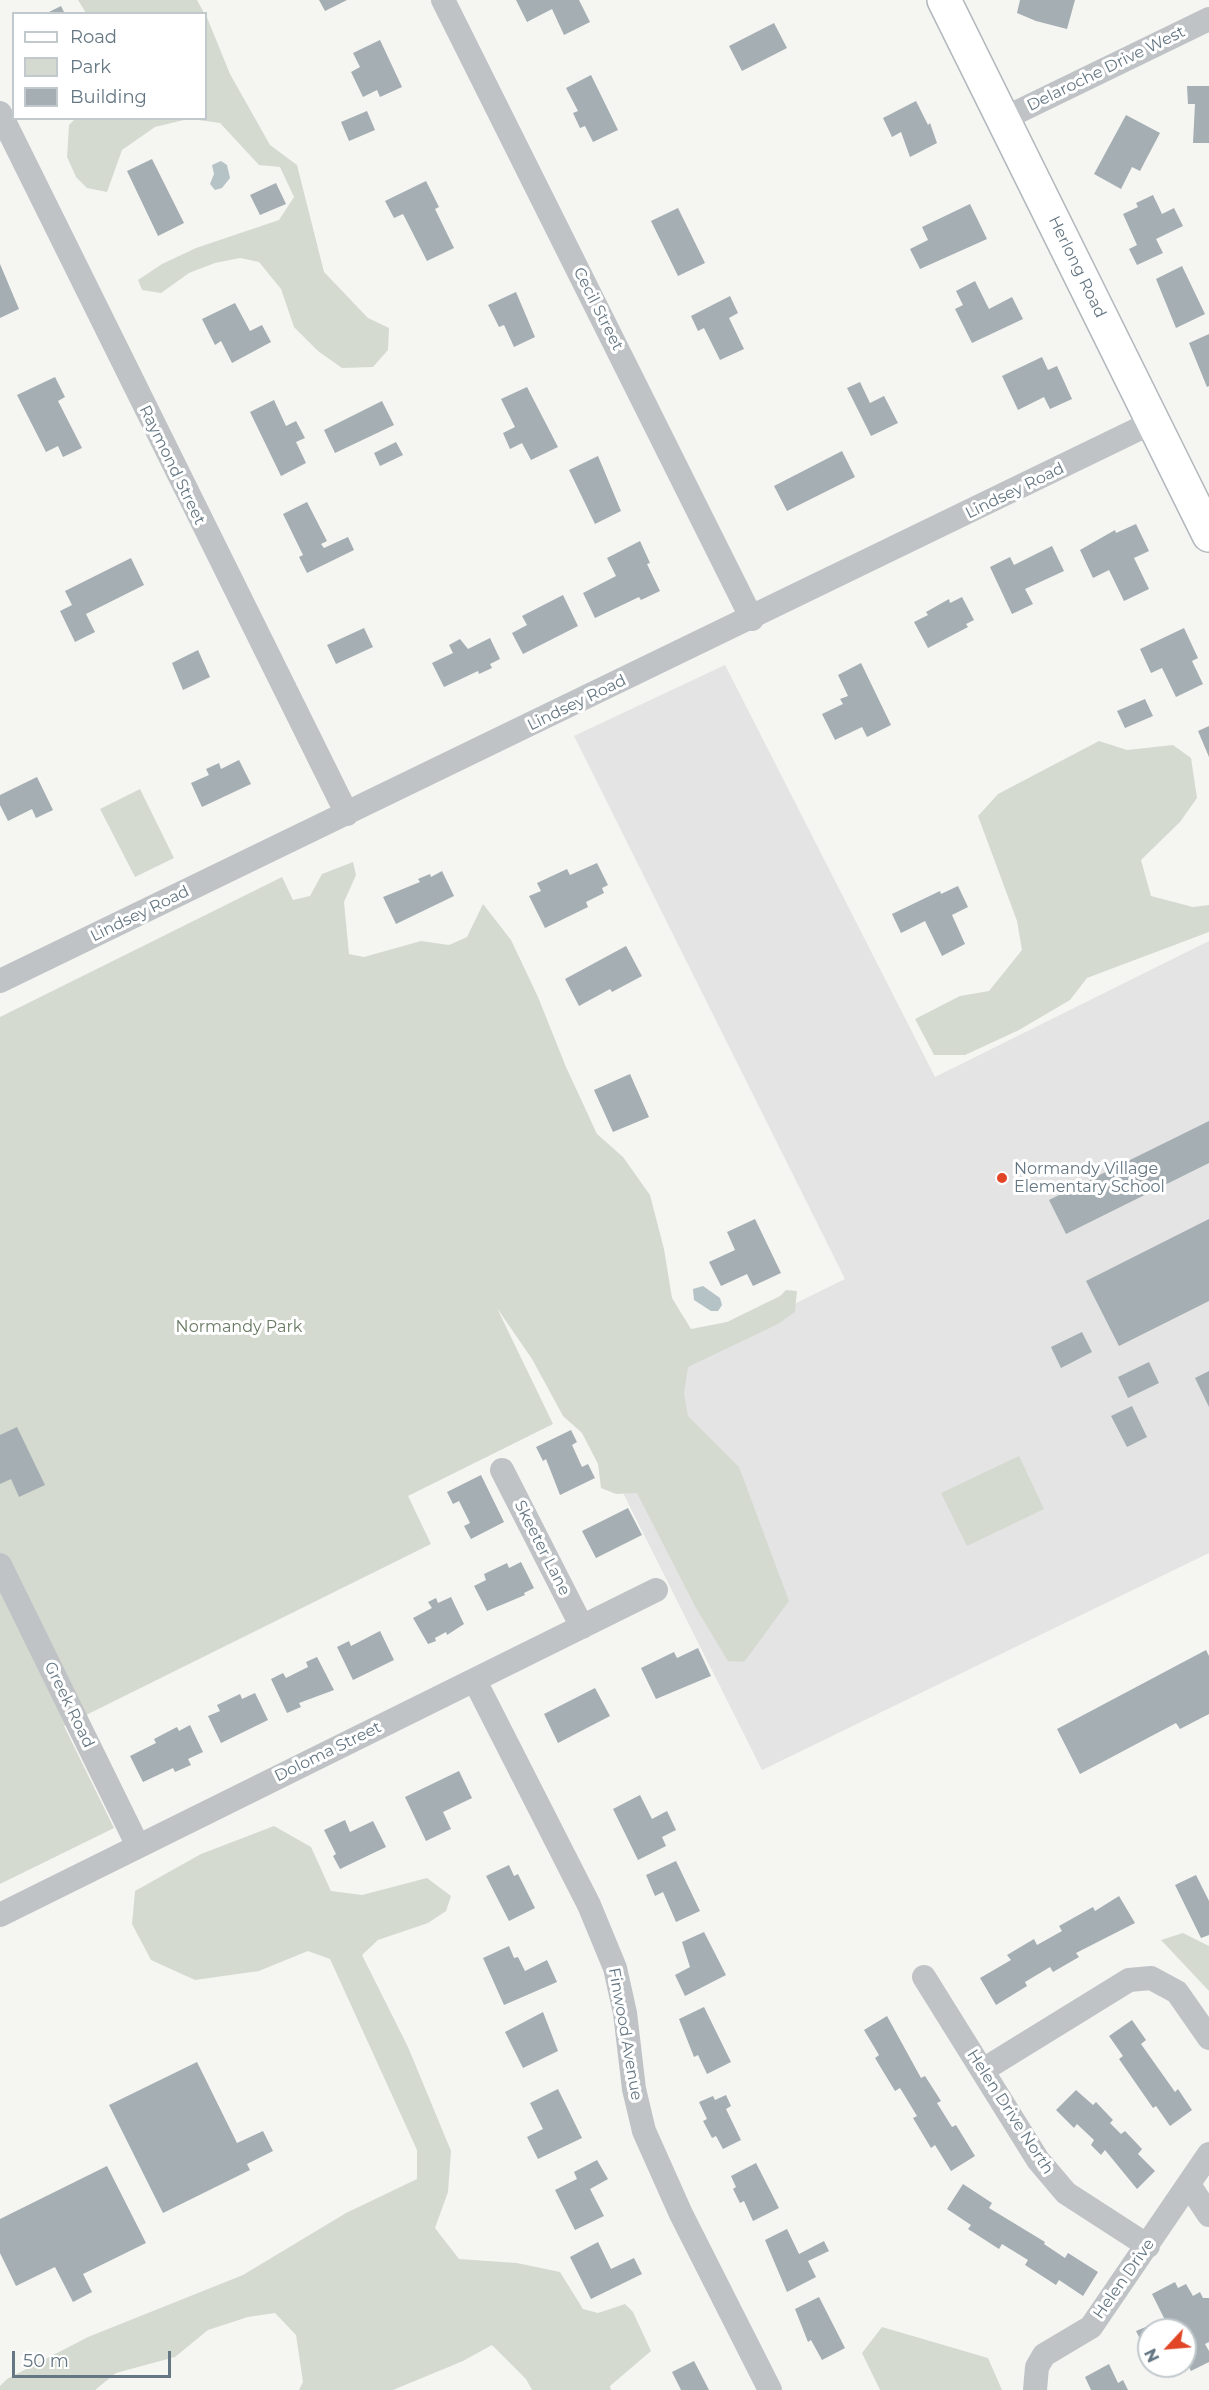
<!DOCTYPE html>
<style>
body{margin:0}
#map{position:relative;width:1209px;height:2390px;overflow:hidden;background:#f5f5f2;font-family:Montserrat,sans-serif}
canvas{display:block}
.legend{position:absolute;left:12px;top:12px;width:195px;height:108px;box-sizing:border-box;background:#fff;border:2px solid #c1c9cd;margin:0;padding:8px 10px;list-style:none;font-size:18px;color:#657783}
.legend li{display:flex;align-items:center;gap:12px;height:30px}
.legend b{width:30px;border:2px solid #c1c9cd}
.north{position:absolute;left:1137px;top:2318px;width:60px;height:60px;box-sizing:border-box;background:#fff;border:2px solid #c1c9cd;border-radius:50%;rotate:244deg;font-size:16px;font-weight:700;line-height:24px;text-align:center;color:#657783}
.north::after{content:'';display:block;margin:auto;width:21px;height:27px;background:#e14526;clip-path:polygon(50% 0,100% 100%,50% 72%,0 100%)}
.scale{position:absolute;left:12px;top:2351px;width:159px;height:27px;box-sizing:border-box;border:3px solid #657783;border-top:0;padding-left:8px;font-size:18px;line-height:21px;white-space:nowrap;color:#657783;-webkit-text-stroke:4px #fff;paint-order:stroke}
</style>
<div id="map">
<canvas width="1209" height="2390"></canvas>
<ul class="legend">
<li><b style="height:8px;background:#fff"></b>Road</li>
<li><b style="height:16px;background:#d5dad1"></b>Park</li>
<li><b style="height:16px;background:#a5aeb3"></b>Building</li>
</ul>
<div class="north">N</div>
<div class="scale">50 m</div>
</div>
<script>
const context = document.querySelector('canvas').getContext('2d');
context.lineJoin = 'round';
function paint(path, color) { context.fillStyle = color; context.fill(path, 'evenodd'); }
const shape = rows => new Path2D(rows.map(r => 'M' + r).join(''));
function trace(path, color, width, dash) { context.strokeStyle = color; context.lineWidth = width; context.lineCap = dash ? 'butt' : 'round'; context.setLineDash(dash || []); context.stroke(path); }
function drawText(font, color, halo, rows, align = 'center') {
  context.font = font + ' Montserrat,sans-serif'; context.lineWidth = 6; context.setLineDash([]); context.textBaseline = 'middle'; context.strokeStyle = halo; context.fillStyle = color; for (const [text, x, y, turn = 0] of rows) {
    context.save(); context.translate(x, y); context.rotate((+turn || 0) * Math.PI / 180); context.textAlign = isNaN(turn) ? turn : align; if (halo) context.strokeText(text, 0, 0); context.fillText(text, 0, 0); context.restore();
  }
}
paint(shape([
 [725,665,935,1077,1209,941,1209,1553,762,1770,581,1409,845,1279,574,736]
]), '#e3e4e3');
paint(shape([
 [78,0,197,0,204,13,86,13],
 [206,15,230,74,270,145,297,165,324,272,368,318,389,328,388,350,373,367,342,368,318,351,294,327,281,289,259,262,240,258,215,263,189,273,161,293,142,290,138,280,162,264,196,248,279,220,294,197,280,167,259,165,220,123,191,119,206,118],
 [75,119,75,118,188,119,155,127,122,150,107,192,87,188,76,177,67,157,69,125],
 [1099,741,1127,750,1173,745,1191,758,1197,798,1180,822,1141,860,1151,896,1193,907,1209,905,1209,932,1087,978,1070,1000,1019,1030,965,1055,934,1055,915,1019,960,996,989,991,1022,950,1017,921,978,816,998,794],
 [140,789,174,858,135,877,100,809],
 [353,862,356,875,344,902,349,954,364,957,421,941,449,945,467,937,483,904,511,940,538,997,566,1067,597,1134,623,1157,650,1195,664,1249,672,1298,691,1329,727,1322,780,1296,786,1290,797,1291,795,1312,778,1324,688,1367,684,1393,688,1416,739,1467,789,1601,744,1662,728,1661,696,1608,637,1493,616,1494,601,1488,598,1464,582,1433,563,1416,532,1359,497,1308,553,1424,408,1496,431,1544,64,1726,114,1828,0,1884,0,1017,282,877,293,900,310,896,322,874],
 [1019,1456,1044,1509,967,1546,941,1493],
 [274,1826,311,1847,331,1891,362,1895,427,1878,451,1896,446,1911,428,1923,378,1940,362,1955,408,2047,451,2151,448,2192,435,2228,459,2259,517,2263,560,2272,583,2309,598,2313,625,2304,633,2312,651,2351,610,2386,611,2390,532,2390,526,2379,492,2345,463,2361,393,2390,299,2390,303,2382,296,2335,275,2313,248,2317,208,2330,175,2357,116,2373,95,2390,0,2390,0,2386,7,2379,88,2337,243,2275,346,2213,417,2179,417,2150,330,1959,308,1951,259,1971,195,1980,151,1960,132,1924,135,1891,201,1854],
 [1183,1933,1209,1946,1209,1991,1161,1940],
 [882,2327,988,2358,1002,2390,880,2390,862,2353]
]), '#d5dad1');
paint(shape([
 [221,161,227,165,230,178,222,188,215,190,210,184,214,174,212,165],
 [703,1286,720,1298,722,1305,718,1311,711,1311,694,1300,693,1289]
]), '#b5c3c6');
paint(shape([
 [319,0,347,0,325,11],
 [516,0,579,0,590,22,564,35,552,9,527,22],
 [1020,0,1075,0,1067,29,1036,21,1017,13],
 [61,6,65,14,45,14],
 [774,23,787,48,742,71,729,46],
 [380,40,402,87,380,97,377,90,363,97,351,72,360,67,353,53],
 [591,75,618,130,593,142,585,126,580,128,573,113,578,111,566,88],
 [1187,86,1209,86,1209,143,1193,143,1195,104,1188,104],
 [916,101,928,125,930,123,937,143,910,157,901,132,892,137,883,118],
 [367,111,375,130,349,141,341,122],
 [1126,115,1160,133,1140,171,1132,167,1121,189,1094,174],
 [152,159,184,223,158,236,127,171],
 [426,181,439,207,435,209,454,248,427,261,403,214,394,218,385,201],
 [276,183,286,204,260,215,250,195],
 [1153,195,1162,214,1174,208,1183,226,1156,239,1163,253,1137,265,1129,249,1137,245,1123,214,1138,207,1136,203],
 [970,204,987,239,920,269,910,249,928,240,922,227],
 [678,208,705,263,678,276,651,221],
 [0,264,19,309,0,318],
 [1182,266,1205,314,1176,328,1156,279],
 [975,281,989,309,1012,297,1023,319,972,343,955,309,963,305,956,291],
 [516,292,535,337,514,347,504,325,499,327,488,305],
 [730,296,738,313,729,318,744,349,720,360,704,328,698,331,691,316],
 [235,303,250,331,262,325,271,342,232,363,221,341,215,345,202,319],
 [1209,334,1209,386,1207,387,1189,343],
 [1042,357,1048,370,1057,366,1072,399,1050,409,1044,397,1018,410,1002,376],
 [55,377,65,397,58,401,82,448,63,457,58,446,46,452,17,395],
 [860,382,870,403,884,396,898,423,871,436,847,388],
 [527,387,558,447,531,460,522,443,510,449,503,433,515,427,501,399],
 [274,400,286,426,296,421,305,438,296,442,306,463,281,476,250,412],
 [382,401,394,425,335,453,324,430],
 [396,442,403,455,380,466,374,453],
 [842,451,855,477,787,511,774,486],
 [598,456,621,511,595,524,569,470],
 [307,502,327,541,321,544,324,548,348,537,354,550,307,573,299,557,303,555,283,514],
 [1136,524,1149,551,1134,558,1149,589,1124,601,1109,570,1093,578,1080,550,1115,530,1116,533],
 [640,541,650,563,647,564,660,591,641,600,639,597,595,618,583,593,616,576,607,558],
 [1052,546,1064,571,1025,589,1033,604,1012,614,990,567,1010,557,1014,565],
 [131,558,144,585,86,614,95,632,75,642,60,611,72,605,65,591],
 [563,595,578,626,523,654,512,633,527,625,522,616],
 [962,597,974,620,966,624,968,627,928,648,914,622,928,615,926,612,949,599,950,603],
 [364,628,373,647,336,664,327,645],
 [1184,628,1198,658,1192,661,1203,684,1176,697,1162,668,1151,673,1140,649],
 [490,638,500,659,490,664,492,668,479,674,478,671,444,687,432,663,453,653,449,645,460,639,468,649],
 [198,650,210,677,183,690,172,663],
 [861,663,891,725,867,737,862,727,835,740,822,714,843,704,840,699,848,696,838,675],
 [1145,699,1153,716,1125,728,1117,711],
 [1209,726,1209,757,1198,731],
 [239,760,251,784,202,807,191,783,209,775,206,769,219,763,221,769],
 [37,777,53,810,36,818,32,809,8,821,0,805,0,795],
 [597,863,608,885,602,888,604,893,586,902,588,907,545,928,529,896,541,891,537,883,567,869,570,875],
 [442,871,454,896,396,924,383,897,420,882,418,879,430,874,431,877],
 [958,886,968,907,952,915,965,944,942,956,925,921,901,933,892,914,940,891,941,894],
 [626,946,642,976,612,992,610,989,579,1006,565,979],
 [630,1074,649,1117,613,1132,594,1090],
 [1209,1121,1209,1163,1066,1234,1049,1200],
 [755,1219,781,1273,753,1286,747,1274,721,1286,709,1262,735,1250,727,1232],
 [1209,1219,1209,1301,1119,1346,1086,1281],
 [1082,1332,1092,1352,1061,1368,1051,1347],
 [1149,1362,1159,1383,1128,1398,1118,1377],
 [1209,1371,1209,1407,1195,1378],
 [1132,1406,1147,1437,1127,1447,1111,1416],
 [17,1427,45,1485,19,1497,11,1479,0,1484,0,1435],
 [571,1430,577,1442,572,1445,582,1467,588,1464,595,1478,560,1495,546,1459,543,1461,536,1447],
 [481,1475,504,1522,471,1539,464,1526,470,1523,459,1501,453,1504,447,1492],
 [628,1508,642,1535,596,1558,582,1531],
 [521,1562,534,1588,524,1593,525,1595,487,1611,474,1586,486,1580,484,1574,507,1563,509,1568],
 [451,1597,464,1624,447,1635,446,1632,435,1638,436,1641,428,1644,413,1618,432,1608,428,1602,436,1598,438,1603],
 [380,1631,394,1660,353,1680,337,1647,349,1641,351,1646],
 [698,1648,711,1676,656,1699,641,1668,674,1652,677,1658],
 [1206,1650,1209,1656,1209,1714,1180,1729,1176,1723,1080,1774,1057,1729],
 [317,1657,334,1690,299,1703,301,1707,287,1713,271,1679,283,1673,286,1678,308,1667,306,1662],
 [595,1688,610,1716,558,1743,544,1714],
 [255,1693,268,1720,221,1743,208,1716,220,1711,217,1705,240,1694,242,1699],
 [190,1725,203,1752,188,1759,191,1765,175,1772,173,1768,143,1782,130,1756,156,1743,154,1739,177,1727,179,1731],
 [459,1771,472,1798,443,1812,451,1829,426,1841,405,1797],
 [640,1795,652,1819,667,1811,676,1830,662,1837,666,1846,638,1860,613,1809],
 [345,1820,350,1832,373,1821,386,1847,340,1869,333,1856,336,1854,324,1830],
 [676,1861,700,1911,676,1922,663,1892,655,1896,646,1875],
 [509,1865,514,1876,518,1874,535,1908,509,1921,486,1876],
 [1196,1875,1209,1901,1209,1935,1201,1938,1175,1885],
 [1119,1896,1135,1923,1076,1953,1079,1957,1053,1972,1050,1967,1025,1982,1027,1986,996,2005,980,1978,1011,1960,1007,1955,1034,1939,1037,1945,1062,1931,1059,1926,1093,1907,1095,1911],
 [704,1932,726,1975,685,1996,675,1975,690,1967,682,1942],
 [509,1946,514,1958,518,1957,525,1971,547,1960,557,1982,504,2005,483,1958],
 [704,2007,731,2062,707,2074,698,2055,694,2057,679,2019],
 [543,2012,558,2051,523,2068,505,2032],
 [887,2016,921,2078,925,2076,941,2101,937,2103,952,2127,956,2125,975,2156,951,2171,935,2145,931,2148,913,2118,917,2116,900,2088,895,2091,875,2058,879,2055,864,2030],
 [1132,2020,1146,2040,1141,2044,1175,2092,1178,2089,1192,2110,1170,2126,1156,2106,1153,2108,1119,2059,1123,2056,1109,2036],
 [197,2062,237,2143,263,2131,273,2151,247,2164,250,2170,163,2213,109,2105],
 [558,2089,582,2138,538,2159,527,2137,543,2129,530,2103],
 [1076,2090,1093,2105,1096,2102,1113,2120,1110,2123,1121,2134,1125,2131,1142,2149,1138,2154,1155,2171,1137,2189,1105,2150,1101,2155,1091,2145,1094,2140,1077,2124,1074,2128,1056,2110],
 [726,2095,731,2106,726,2109,741,2140,723,2149,716,2136,712,2138,703,2121,707,2119,699,2102,713,2096,715,2100],
 [597,2160,608,2179,590,2189,604,2216,575,2230,555,2190,577,2179,574,2172],
 [756,2163,779,2208,753,2221,744,2201,740,2203,733,2189,736,2187,731,2176],
 [107,2166,146,2243,83,2274,92,2292,73,2302,55,2267,16,2286,0,2253,0,2219],
 [963,2184,992,2203,989,2208,1045,2242,1044,2244,1065,2258,1068,2253,1098,2272,1083,2296,1059,2280,1056,2285,1025,2265,1028,2260,1002,2244,999,2249,968,2229,971,2225,947,2209],
 [787,2229,799,2254,824,2241,829,2251,808,2261,816,2277,787,2292,765,2240],
 [598,2242,611,2269,634,2258,642,2274,591,2299,570,2257],
 [1175,2282,1178,2288,1186,2284,1193,2296,1200,2292,1203,2298,1209,2298,1209,2342,1205,2344,1209,2351,1209,2362,1191,2371,1185,2359,1185,2330,1170,2330,1152,2294],
 [819,2297,845,2348,822,2360,811,2340,808,2342,795,2309],
 [1148,2326,1150,2330,1147,2353,1136,2331],
 [694,2361,709,2390,681,2390,672,2372],
 [1109,2364,1118,2383,1123,2380,1128,2390,1091,2390,1085,2377]
]), '#a5aeb3');
const secondary = shape([
 [944,0,1209,535]
]);
trace(secondary, '#b1b7bb', 36);
trace(shape([
 [443,0,752,619],
 [0,113,347,814],
 [1003,119,1209,19],
 [0,981,1153,422],
 [502,1470,582,1627],
 [0,1565,138,1846],
 [475,1681,589,1905,615,1968,625,2013,634,2089,644,2131,681,2214,770,2390],
 [0,1915,656,1590],
 [924,1977,1038,2160,1066,2193,1148,2246],
 [983,2070,1129,1980,1151,1978,1177,1992,1209,2038],
 [1189,2185,1209,2215],
 [1035,2390,1037,2367,1044,2355,1091,2327,1209,2154]
]), '#bfc3c6', 24);
trace(secondary, '#fff', 33);
for (const [x, y, r, color] of [
 [1002,1178,6,"#e14526"]
]) { const dot = new Path2D(); dot.arc(x, y, r, 0, 2 * Math.PI); context.fillStyle = color; context.fill(dot); trace(dot, '#fff', 2); }
drawText('16px', '#657783', '#fff', [
 ["Delaroche Drive West",1106,69,-26],
 ["Herlong Road",1077,267,64],
 ["Cecil Street",598,309,63],
 ["Raymond Street",172,465,64],
 ["Lindsey Road",1015,491,-26],
 ["Lindsey Road",577,703,-26],
 ["Lindsey Road",140,914,-26],
 ["Skeeter Lane",542,1548,63],
 ["Greek Road",69,1705,64],
 ["Doloma Street",328,1752,-26],
 ["Finwood Avenue",625,2034,80],
 ["Helen Drive North",1010,2112,57],
 ["Helen Drive",1124,2279,-55]
]);
drawText('16px', '#657783', '#fff', [
 ["Normandy Village",1014,1169],
 ["Elementary School",1014,1187]
], 'left');
drawText('16px', '#697a63', '#fff', [
 ["Normandy Park",239,1327]
]);
</script>
